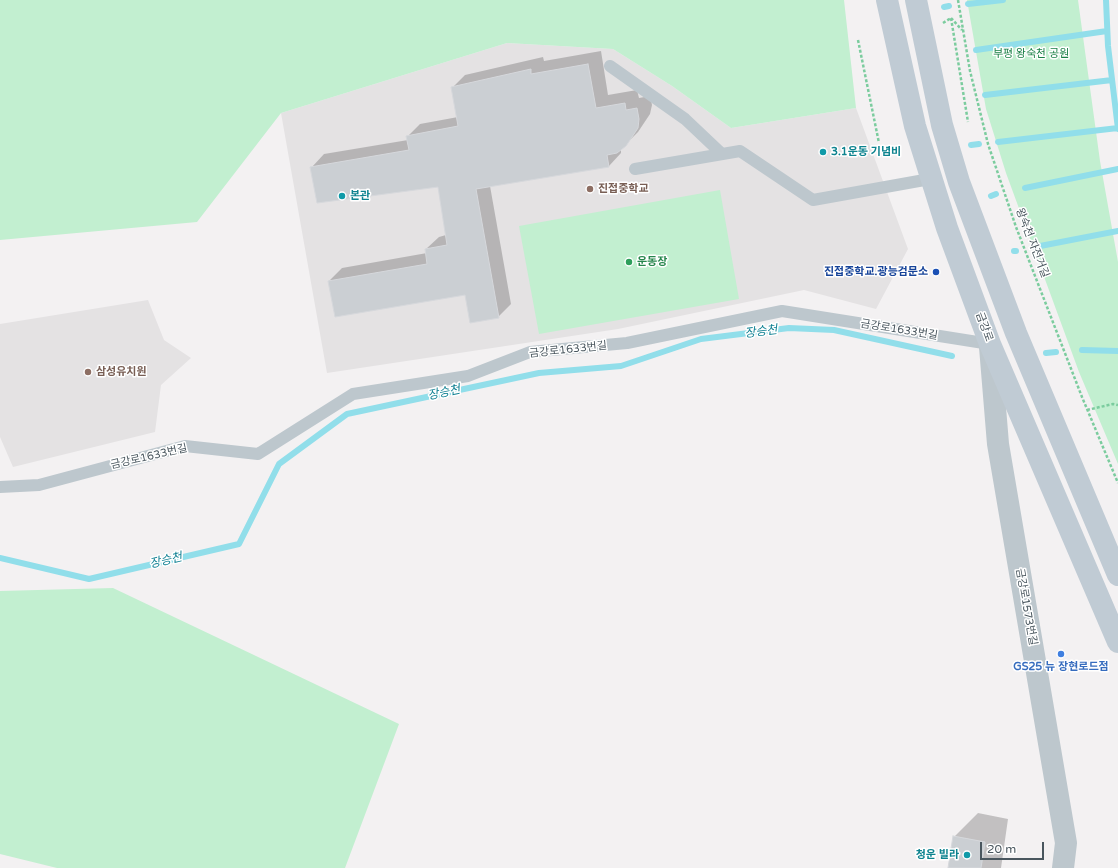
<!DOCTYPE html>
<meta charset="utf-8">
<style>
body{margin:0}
#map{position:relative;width:1118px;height:868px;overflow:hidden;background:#f3f1f2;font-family:"Varela Round",sans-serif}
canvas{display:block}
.scale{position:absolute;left:980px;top:842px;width:64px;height:18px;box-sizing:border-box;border:2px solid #49565e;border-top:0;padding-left:5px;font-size:12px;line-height:14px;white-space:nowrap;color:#49565e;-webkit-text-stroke:3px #fff;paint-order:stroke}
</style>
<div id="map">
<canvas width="1118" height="868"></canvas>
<div class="scale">20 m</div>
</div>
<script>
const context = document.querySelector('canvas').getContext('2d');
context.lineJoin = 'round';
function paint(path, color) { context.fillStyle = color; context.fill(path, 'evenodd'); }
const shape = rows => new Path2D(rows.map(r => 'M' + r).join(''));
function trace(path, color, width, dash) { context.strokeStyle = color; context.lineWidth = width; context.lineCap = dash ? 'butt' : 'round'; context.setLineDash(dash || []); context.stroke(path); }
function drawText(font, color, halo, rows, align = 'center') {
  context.font = font + ' "Varela Round","Noto Sans KR",sans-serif'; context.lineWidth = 3; context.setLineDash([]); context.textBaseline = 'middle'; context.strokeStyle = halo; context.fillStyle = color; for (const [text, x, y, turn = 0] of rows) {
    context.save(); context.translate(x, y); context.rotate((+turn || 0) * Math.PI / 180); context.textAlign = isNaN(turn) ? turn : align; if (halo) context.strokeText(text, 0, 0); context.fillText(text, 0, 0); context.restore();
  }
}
paint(shape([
 [507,43,613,49,672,86,731,128,856,108,908,249,876,309,804,290,618,329,327,373,281,113],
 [148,300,164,340,191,358,161,385,155,432,13,467,0,437,0,324]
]), '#e4e2e3');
paint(shape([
 [0,0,844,0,856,108,731,128,672,86,613,49,507,43,281,113,197,222,0,240],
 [967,0,1078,0,1100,161,1118,262,1118,464,1079,372,1006,173,986,109],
 [720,190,739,299,539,334,519,226],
 [113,588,399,724,345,868,57,868,0,854,0,591]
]), '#c2efd0');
paint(shape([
 [601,51,608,95,637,90,639,98,650,96,652,105,650,114,638,132,621,149,621,153,609,166,490,186,511,304,498,317,466,294,329,281,342,268,427,253,426,249,439,237,446,235,438,185,312,167,324,154,408,140,407,137,420,124,458,117,452,88,465,75,543,57,544,61],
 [978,813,1008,819,1001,868,949,868,954,837]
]), '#0003');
trace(shape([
 [1106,0,1108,46,1118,129],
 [968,4,1003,0],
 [944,7,949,6],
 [976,50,1107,31],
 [985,95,1112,80],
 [998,142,1118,128],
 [971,145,979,144],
 [1025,188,1118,169],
 [991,196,996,194],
 [1035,247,1118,231],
 [1014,251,1016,251],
 [1082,350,1118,351],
 [1046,353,1056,352],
 [0,558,89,579,239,544,279,464,347,414,539,373,621,366,701,339,789,328,834,330,952,356]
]), '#91deea', 6);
const building = shape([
 [588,64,596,108,625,103,626,110,637,108,639,119,638,128,626,146,617,153,607,155,609,167,476,189,499,318,470,323,465,295,335,317,328,281,427,264,425,249,447,245,438,187,317,203,310,167,409,150,406,136,458,126,451,87,531,69,531,74,588,64],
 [953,836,985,842,981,868,948,868,953,836]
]);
paint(building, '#cbcfd3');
trace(building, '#d6d8dc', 1);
trace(shape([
 [958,0,970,71,988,144,1016,227,1082,397,1118,483],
 [951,18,968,122],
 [951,18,962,30],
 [943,23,951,18],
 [858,40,879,143],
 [1087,410,1113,404,1118,405]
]), '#7bcc9e', 2.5, [3, 2]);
trace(shape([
 [610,66,685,119,722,154],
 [635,169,740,151,813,200,930,179],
 [0,487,39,485,185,446,258,454,353,394,468,376,530,352,627,343,782,311,990,344]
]), '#bdc7cd', 12);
trace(shape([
 [990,347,998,444,1066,843,1063,868]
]), '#bdc7cd', 22);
trace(shape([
 [887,0,915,126,947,228,990,344,1118,642],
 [916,0,942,125,959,182,1016,333,1118,575]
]), '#c0cbd4', 22);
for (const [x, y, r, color] of [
 [823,152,4,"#0f9aa8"],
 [590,189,4,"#8d6e63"],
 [342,196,4,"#0f9aa8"],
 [629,262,4,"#2e9e5b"],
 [936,272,4,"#1a4fb4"],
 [88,372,4,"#8d6e63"],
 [1061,654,4,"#3f7fe0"],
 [967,855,4,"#0f9aa8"]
]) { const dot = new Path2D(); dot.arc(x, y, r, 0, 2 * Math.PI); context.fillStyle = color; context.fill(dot); trace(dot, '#fff', 1.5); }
drawText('11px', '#1a8046', '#fff', [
 ["부평 왕숙천 공원",1031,54]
]);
drawText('bold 11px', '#0d838f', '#fff', [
 ["3.1운동 기념비",831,152],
 ["본관",350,196],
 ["청운 빌라",959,855,"right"]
], 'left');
drawText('bold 11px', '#785e54', '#fff', [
 ["진접중학교",598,189],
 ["삼성유치원",96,372]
], 'left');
drawText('11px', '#49565e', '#fff', [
 ["왕숙천 자전거길",1032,243,69],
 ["금강로",984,327,70],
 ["금강로1633번길",899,330,9],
 ["금강로1633번길",568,350,-6],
 ["금강로1633번길",149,457,-13],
 ["금강로1573번길",1026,607,80]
]);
drawText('bold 11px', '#27864d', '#fff', [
 ["운동장",637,262]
], 'left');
drawText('bold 11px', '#164399', '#fff', [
 ["진접중학교.광능검문소",928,272]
], 'right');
drawText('bold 11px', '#366cbe', '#fff', [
 ["GS25 뉴 장현로드점",1061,667]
]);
drawText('italic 12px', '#118193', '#fff', [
 ["장승천",761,332,-7],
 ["장승천",444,393,-12],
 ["장승천",166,561,-13]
]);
</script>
